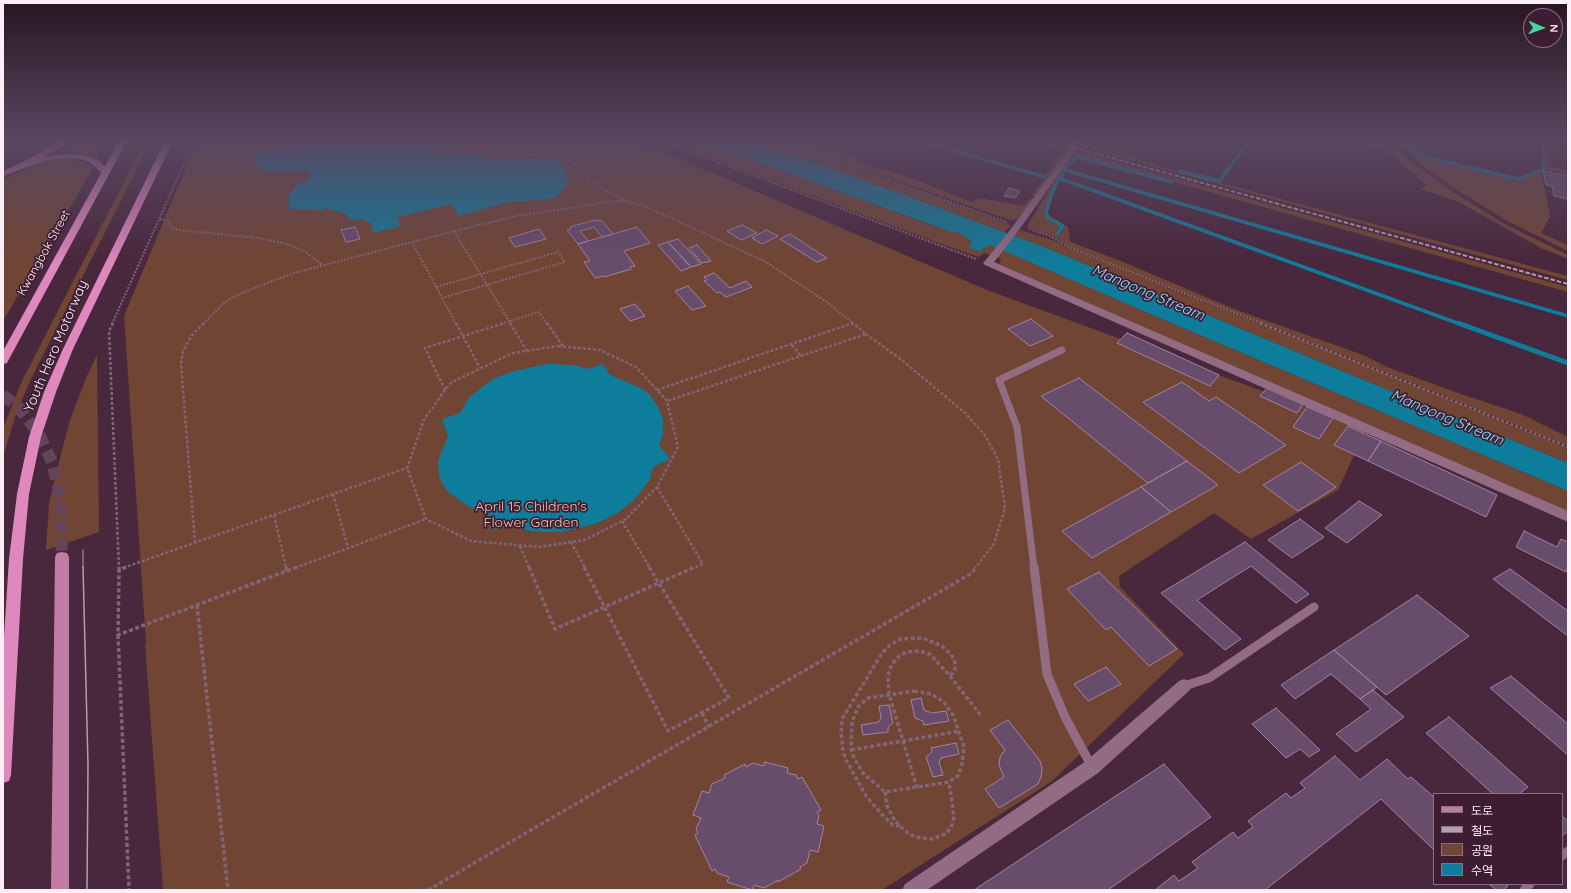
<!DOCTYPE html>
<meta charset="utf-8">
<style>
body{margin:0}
#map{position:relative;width:1571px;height:893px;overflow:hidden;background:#49273c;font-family:Quicksand,"Noto Sans KR",sans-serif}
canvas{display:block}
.frame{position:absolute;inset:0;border:4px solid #fdeff7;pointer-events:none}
.legend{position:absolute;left:1433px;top:793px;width:130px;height:92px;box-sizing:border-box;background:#3e1d32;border:1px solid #8a7181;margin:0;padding:5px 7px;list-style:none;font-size:12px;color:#fdeff7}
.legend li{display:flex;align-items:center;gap:8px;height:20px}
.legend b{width:20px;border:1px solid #8a7181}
.north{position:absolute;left:1523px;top:8px;width:40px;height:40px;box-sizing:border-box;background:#3e1d32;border:1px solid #8a7181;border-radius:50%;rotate:92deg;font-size:11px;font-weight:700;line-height:16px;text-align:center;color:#fdeff7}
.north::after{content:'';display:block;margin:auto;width:14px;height:18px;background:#47d49d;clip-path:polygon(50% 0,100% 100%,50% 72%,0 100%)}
</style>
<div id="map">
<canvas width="1571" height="893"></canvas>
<div class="frame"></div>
<ul class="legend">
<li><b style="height:5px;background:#c17ca5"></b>도로</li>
<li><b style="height:5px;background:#b49eac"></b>철도</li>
<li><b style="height:11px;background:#714533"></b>공원</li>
<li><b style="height:11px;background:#0d7d9b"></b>수역</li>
</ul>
<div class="north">N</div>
</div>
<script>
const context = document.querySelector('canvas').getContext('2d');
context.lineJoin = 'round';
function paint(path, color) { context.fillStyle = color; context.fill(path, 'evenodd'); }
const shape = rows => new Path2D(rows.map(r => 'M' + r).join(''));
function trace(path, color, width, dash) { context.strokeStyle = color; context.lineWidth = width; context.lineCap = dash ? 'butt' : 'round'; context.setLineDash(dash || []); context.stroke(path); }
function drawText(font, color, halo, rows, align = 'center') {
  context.font = font + ' Quicksand,sans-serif'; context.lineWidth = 3.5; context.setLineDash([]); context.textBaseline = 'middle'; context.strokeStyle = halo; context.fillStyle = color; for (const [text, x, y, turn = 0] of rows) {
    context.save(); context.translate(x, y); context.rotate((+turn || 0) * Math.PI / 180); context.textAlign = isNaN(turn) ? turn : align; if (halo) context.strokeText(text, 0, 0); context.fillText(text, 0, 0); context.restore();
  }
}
paint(shape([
 [81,139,110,139,98,156,60,152],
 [146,139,152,139,31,379,17,411,3,457,3,428,22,381],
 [198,139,633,139,987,290,1366,429,1338,490,1251,539,1214,513,1119,576,1120,587,1184,654,1052,781,882,890,163,890,145,644,146,643,124,316],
 [660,139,693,139,952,232,958,232,971,241,971,245,968,247,982,252,983,248,991,244,1148,313,1568,491,1568,512,1214,359,999,264,1001,259,984,253,979,257,947,246],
 [747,139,771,139,1006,223,1009,224,1010,227,1004,232,905,195],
 [775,139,805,139,849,155,859,161,884,170,891,171,924,183,972,202,980,198,1024,206,1030,198,1033,200,1017,219,1014,220,1007,219],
 [1027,139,1042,139,1069,148,1036,195,1031,196,1046,177,1045,176,1061,152,1055,148],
 [1083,139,1091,139,1088,145,1177,171,1568,276,1568,280,1078,146],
 [1373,139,1386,139,1410,161,1453,192,1501,222,1568,255,1568,259,1541,248,1457,201,1420,189,1424,188,1425,184],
 [1393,139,1396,139,1414,149,1424,158,1431,160,1439,160,1520,180,1541,170,1550,217,1541,233,1568,245,1568,251,1508,221,1458,191,1432,173],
 [1544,139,1548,139,1550,156,1568,159,1568,161,1550,158,1551,167,1568,170,1568,174,1545,170],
 [1077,151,1568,287,1568,292,1080,156,1075,157,1065,167,1050,196,1045,214,1047,219,1062,227,1056,232,1057,234,1060,234,1065,227,1049,218,1047,214,1068,227,1070,241,1073,243,1121,261,1234,309,1363,355,1387,367,1458,393,1521,414,1568,437,1568,446,1338,353,1153,281,1073,248,1048,234,1027,227,1053,183],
 [63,158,72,159,88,164,93,167,92,170,3,321,3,179,45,161],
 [1020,230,1052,240,1153,282,1337,354,1568,448,1568,463,1371,383,1044,247,1014,236],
 [97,355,99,532,46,550,49,503,60,458,70,420,86,378]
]), '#714533');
paint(shape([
 [403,139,477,139,473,143,460,144,448,150,430,152,427,154,426,157,441,153,457,153,482,155,491,160,545,158,554,159,563,165,568,183,559,195,551,199,508,202,459,216,451,204,397,217,401,226,373,233,372,224,363,219,350,220,346,214,325,208,321,211,311,209,291,209,288,202,290,194,296,185,308,180,310,176,309,171,270,172,259,168,254,164,253,158,261,152,280,148,322,143,369,146,403,141],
 [693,139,747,139,905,195,1044,247,1371,383,1568,463,1568,491,1148,313,991,245,983,248,982,252,967,247,971,245,971,241,958,232,952,232],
 [548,364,574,365,588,369,603,364,610,375,641,388,650,395,658,407,663,420,663,434,659,445,670,459,653,467,650,479,635,499,619,512,598,523,562,532,542,532,526,530,510,524,494,530,487,513,469,507,447,491,439,477,438,461,448,436,442,419,460,413,468,399,482,387,495,378,514,371]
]), '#0d7d9b');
trace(shape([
 [914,139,1045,177],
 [1346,139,1381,147],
 [1398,139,1425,157,1519,179,1544,169,1543,139],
 [1065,170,1568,316],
 [1179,171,1220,181,1250,139],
 [1059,178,1460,324],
 [1057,234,1063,226,1048,218,1046,213,1051,196,1059,178,1062,176,1066,167,1077,157,1172,182]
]), '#0d7d9b', 3.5);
trace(shape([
 [1458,323,1568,363]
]), '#0d7d9b', 5);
const building = shape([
 [1543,171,1568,176,1568,199,1554,196,1552,186,1546,185,1543,171],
 [1009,188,1020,191,1015,198,1004,196,1009,188],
 [595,220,596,221,601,220,613,234,602,237,594,227,580,231,588,241,578,244,567,230,571,229,570,227,595,220],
 [742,225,757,233,741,240,727,231,742,225],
 [355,227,360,239,346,242,341,230,355,227],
 [637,227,650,243,624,251,635,266,630,267,631,269,604,277,603,276,595,278,584,262,590,261,578,244,637,227],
 [539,229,546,239,515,247,509,238,539,229],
 [766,230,778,236,762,244,752,238,766,230],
 [790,234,827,258,817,262,780,239,790,234],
 [678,239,701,264,691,267,668,242,678,239],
 [668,242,691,267,681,271,658,245,668,242],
 [697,245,711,261,702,263,689,248,697,245],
 [714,273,730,288,746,281,752,287,726,297,720,292,717,293,704,281,707,280,704,277,714,273],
 [688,286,706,306,692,310,675,291,688,286],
 [635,304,645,316,630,321,620,309,635,304],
 [1031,319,1053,336,1030,346,1008,329,1031,319],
 [1127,333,1219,375,1210,386,1117,343,1127,333],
 [1079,378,1187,461,1148,483,1041,396,1079,378],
 [1182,382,1209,401,1216,397,1286,445,1239,473,1143,402,1182,382],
 [1267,388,1303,404,1297,413,1260,396,1267,388],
 [1307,407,1333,418,1319,439,1293,427,1307,407],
 [1348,426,1381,441,1368,461,1334,445,1348,426],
 [1381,441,1497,495,1486,517,1368,461,1381,441],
 [1187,461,1218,485,1171,512,1141,487,1187,461],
 [1301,462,1336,487,1298,511,1263,485,1301,462],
 [1141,487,1171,512,1092,558,1062,531,1141,487],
 [1359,501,1382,515,1347,543,1325,528,1359,501],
 [1300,519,1324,537,1292,558,1268,540,1300,519],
 [1524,531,1557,547,1561,539,1568,542,1568,566,1566,572,1516,547,1524,531],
 [1245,542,1309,594,1296,603,1251,566,1197,600,1241,639,1225,650,1161,593,1245,542],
 [1510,569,1568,611,1568,636,1493,579,1510,569],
 [1099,572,1177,649,1149,666,1111,627,1106,630,1067,589,1099,572],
 [1417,595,1469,636,1386,695,1334,650,1417,595],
 [1334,650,1377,687,1360,699,1331,674,1295,699,1281,685,1334,650],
 [1106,667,1121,684,1088,701,1074,684,1106,667],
 [1511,676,1568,724,1568,755,1490,688,1511,676],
 [1373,690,1404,717,1356,752,1336,734,1371,709,1360,699,1373,690],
 [921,698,924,710,932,713,946,711,949,721,924,725,923,721,915,718,911,700,921,698],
 [889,705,893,723,890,725,888,728,888,732,863,735,861,725,879,722,881,718,879,706,889,705],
 [1276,708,1320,750,1309,757,1300,749,1286,758,1252,724,1276,708],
 [1449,717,1528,787,1519,794,1493,794,1426,733,1449,717],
 [1008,720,1040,761,1042,769,1041,777,1038,784,999,808,985,789,1004,777,999,765,1000,757,1005,750,990,730,1008,720],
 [956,743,959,754,941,758,939,762,943,775,933,777,926,757,932,752,931,748,956,743],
 [1335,756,1360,780,1387,759,1408,779,1411,777,1434,797,1434,850,1381,799,1265,890,1155,890,1174,875,1179,881,1198,868,1192,862,1233,832,1238,838,1253,827,1248,821,1286,793,1291,798,1305,788,1300,783,1335,756],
 [765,762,788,768,787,773,796,775,798,779,802,777,821,810,817,812,819,815,817,824,824,826,818,852,810,850,807,863,800,867,801,869,778,882,778,880,764,888,754,885,752,890,727,882,729,877,717,873,715,869,712,871,695,835,698,833,696,829,701,818,693,815,702,791,709,793,712,784,725,778,724,775,745,764,746,767,753,763,764,766,765,762],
 [1164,764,1211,817,1108,890,974,890,1164,764],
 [1562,816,1568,821,1568,831,1562,836,1562,816],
 [1489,884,1506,884,1508,886,1503,890,1496,890,1489,884]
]);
paint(building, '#684c6b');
trace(building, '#a183a4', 1);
trace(shape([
 [3,395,19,408,39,434,52,462,60,497,62,557]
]), '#644558', 12, [12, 6]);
trace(shape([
 [488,139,488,151,496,154,510,156,547,154,564,157,573,162,589,179,603,189,626,201],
 [656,139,976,259],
 [772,139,1007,222],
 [160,219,169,221,172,228,178,230,258,238,288,244,306,252,322,265],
 [1029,229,1047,235,1072,248,1153,281,1263,324],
 [454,231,516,216,615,201,626,201,645,206,766,262,828,303,853,323],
 [436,287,558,252,565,262,442,298],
 [112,324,195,139],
 [203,324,222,305,233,297,254,288,294,273,412,242],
 [456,324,412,242,454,231,511,324],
 [501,324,539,312,547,324],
 [851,324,854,324]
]), '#816576', 2, [2, 1.5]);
trace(shape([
 [113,323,109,331,119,568],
 [456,323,480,368],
 [510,323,527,351],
 [547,323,563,346],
 [1260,323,1568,447],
 [866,334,903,361,965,413,984,434,998,459,1005,508,994,544,975,568],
 [792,345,802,357],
 [558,346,600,350,636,367,667,401,678,447,657,487,626,519,585,540,539,547,471,541,426,519,407,468,424,420,445,390,452,382,513,353,558,346],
 [445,390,425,348,505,323],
 [657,390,853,323,866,334,667,401],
 [657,487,703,564,693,568],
 [333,494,348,548],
 [274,515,286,568],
 [622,521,650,568],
 [571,542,585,568],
 [195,543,181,363,183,351,192,335,204,323],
 [520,546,529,568],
 [123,568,407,468],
 [295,568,426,519]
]), '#816576', 2.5, [3, 2]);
trace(shape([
 [119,567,119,570],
 [126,567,119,570,118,635,297,567],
 [286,567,287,571],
 [529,567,555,629,695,567],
 [584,567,668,731,729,698,649,567],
 [197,605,228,890],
 [118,635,129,890],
 [914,691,931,694,943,701,953,715,964,747,962,764,958,776,949,782,885,792,864,774,854,758,851,750,852,722,858,707,868,698,914,691],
 [702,713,709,727],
 [851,750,960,731],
 [917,788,889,694,888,676,892,664,899,656,907,652,919,651,930,654,950,676,982,717],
 [885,792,887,806,895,821,905,831,915,837,932,839,947,833,952,825,954,817,949,782],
 [900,826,893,825,885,818,866,796,846,760,843,751,841,732,842,719,882,653,890,645,900,639,923,638,942,646,951,654,955,662,955,670,950,676],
 [428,890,972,573,976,567]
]), '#816576', 3.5, [4, 2.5]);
trace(shape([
 [1034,568,1017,427,999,380,1062,350]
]), '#936b82', 7);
trace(shape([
 [1034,567,1047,674,1065,717,1092,767],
 [1184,686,1209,678,1314,607],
 [1562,856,1568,851],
 [1524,890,1530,884]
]), '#936b82', 9);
paint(shape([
 [1076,139,1084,139,1016,234,994,262,1568,511,1568,522,985,265,983,263,985,261,1010,230,1076,139],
 [1184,679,1189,681,1192,686,1189,691,1098,773,927,890,902,890,905,884,1086,761,1179,681,1184,679]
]), '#936b82');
paint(shape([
 [63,139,73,139,44,157,66,154,84,155,97,159,109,170,110,172,109,174,103,174,91,163,80,159,66,158,49,160,27,167,3,176,3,171,21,163,63,139],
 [62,552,67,553,69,557,69,890,51,890,55,557,57,553,62,552]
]), '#c17ca5');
paint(shape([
 [120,139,128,139,8,361,7,363,3,364,3,351,120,139],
 [166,139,174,139,73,349,56,392,41,437,29,494,23,559,11,775,9,781,3,783,3,652,9,559,17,494,29,437,44,392,63,349,166,139]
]), '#df88bd');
trace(shape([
 [83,550,83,568]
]), '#b49eac', 1);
trace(shape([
 [83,567,88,765,87,890]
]), '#b49eac', 1.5);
trace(shape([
 [1043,139,1568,284]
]), '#b49eac', 2, [4.5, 2]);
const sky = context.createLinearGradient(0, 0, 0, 264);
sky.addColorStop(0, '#281521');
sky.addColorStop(0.53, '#594761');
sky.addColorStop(1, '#59476100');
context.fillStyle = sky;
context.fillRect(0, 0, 1571, 264);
drawText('12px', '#fdeff7', '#3e1d32', [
 ["Kwangbok Street",44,253,-61]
]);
drawText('14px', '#fdeff7', '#3e1d32', [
 ["Youth Hero Motorway",56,346,-67]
]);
drawText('14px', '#fcbfa6', '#3e1d32', [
 ["April 15 Children's",531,507],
 ["Flower Garden",531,523]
]);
drawText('italic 15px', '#99def8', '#3e1d32', [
 ["Mangong Stream",1148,293,23],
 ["Mangong Stream",1447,418,23]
]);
</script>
